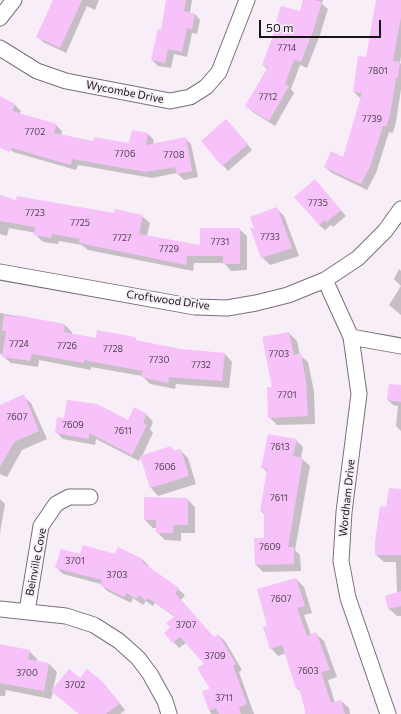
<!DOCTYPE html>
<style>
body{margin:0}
#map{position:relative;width:401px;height:714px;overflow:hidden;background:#f7eef7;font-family:Commissioner,sans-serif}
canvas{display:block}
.scale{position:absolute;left:259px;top:20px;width:122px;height:18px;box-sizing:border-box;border:2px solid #171417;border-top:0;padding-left:5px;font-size:12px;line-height:14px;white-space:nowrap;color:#171417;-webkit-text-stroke:3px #f7eef7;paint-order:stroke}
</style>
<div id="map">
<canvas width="401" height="714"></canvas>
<div class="scale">50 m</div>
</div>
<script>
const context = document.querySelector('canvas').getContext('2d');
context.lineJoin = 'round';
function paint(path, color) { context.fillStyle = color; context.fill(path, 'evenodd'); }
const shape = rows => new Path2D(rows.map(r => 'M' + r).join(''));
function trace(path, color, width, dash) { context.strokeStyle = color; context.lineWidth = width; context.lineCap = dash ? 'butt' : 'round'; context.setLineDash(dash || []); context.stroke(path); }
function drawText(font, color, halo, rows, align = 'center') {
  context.font = font + ' Commissioner,sans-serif'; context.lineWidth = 4; context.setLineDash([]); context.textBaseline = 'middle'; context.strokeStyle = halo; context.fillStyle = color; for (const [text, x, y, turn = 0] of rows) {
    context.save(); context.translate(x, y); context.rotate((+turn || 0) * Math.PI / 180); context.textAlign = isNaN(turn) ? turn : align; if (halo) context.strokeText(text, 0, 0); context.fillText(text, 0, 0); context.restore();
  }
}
paint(shape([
 [60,0,99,0,95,10,87,6,66,53,43,42,38,37],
 [167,0,192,0,190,13,195,14,200,20,197,34,192,33,187,57,174,54,171,68,158,66,152,60,162,31],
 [304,0,323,0,322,4,328,9,320,35,307,68,300,65,291,89,294,93,275,126,253,112,246,106,268,70,263,65,300,13],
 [376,0,401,0,401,56,400,63,401,64,401,89,396,122,393,133,389,132,376,173,367,190,332,173,325,167,344,158,361,99,354,92,367,58,377,1],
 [0,97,15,105,21,111,19,114,56,125,62,131,61,136,94,142,130,144,148,134,154,140,153,144,185,138,191,144,198,177,184,180,177,173,152,178,78,165,76,170,13,152,0,137],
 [232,126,252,150,228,171,202,141],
 [320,186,346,216,333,227,331,225,325,230,319,225],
 [0,196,17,202,115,214,142,216,150,223,147,236,201,246,239,229,247,236,247,270,231,271,224,263,194,263,193,271,88,250,82,245,59,241,58,244,43,242,35,234,36,233,9,228,7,236,0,234],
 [276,208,284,216,299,256,270,265,262,257,256,229],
 [399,269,401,271,401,315,389,305,401,286,394,279],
 [0,313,65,325,72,332,72,335,96,339,135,338,138,342,180,350,225,354,232,362,229,388,176,384,175,389,150,384,142,376,91,367,91,370,39,360,38,367,11,363,3,356,4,355,0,354],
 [289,333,297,341,300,355,308,362,314,391,315,424,277,425,269,417,273,388],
 [401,386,401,431,396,426,398,406,393,405,388,400],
 [23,396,31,403,47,439,22,450,7,477,0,474,0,406],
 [147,415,153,422,150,429,153,433,142,456,171,447,175,452,180,450,188,458,196,484,158,496,151,488,141,457,139,461,96,439,95,445,63,439,56,432,129,421],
 [296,440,303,447,301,458,310,466,295,550,300,555,301,571,263,572,256,565,265,539,265,515,261,511,267,472,262,467],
 [401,490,401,616,397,616,389,609,397,593,396,562,384,562,376,555,387,508],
 [0,499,5,504,0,533],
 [187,499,195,507,195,533,181,533,181,541,165,540,157,532,157,528,153,528,145,520],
 [119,548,143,560,149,566,149,568,178,589,185,595,181,600,214,638,218,635,225,641,242,670,239,672,254,714,211,714,203,692,211,689,205,664,186,643,179,648,165,633,171,627,175,617,155,603,153,606,146,601,143,605,133,598,131,603,107,591,101,584,63,574,56,567,81,555,115,555],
 [296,579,304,587,312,613,304,615,311,635,316,634,324,641,337,677,328,680,335,703,341,701,349,708,350,714,307,714,302,693,297,688,286,653,278,656,271,648,269,626],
 [0,646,29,651,37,659,37,661,49,664,57,672,53,689,80,679,108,689,125,710,120,714,79,714,53,692,51,699,6,690,5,696,0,696]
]), '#0003');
paint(shape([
 [53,0,82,0,60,48,36,37],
 [166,0,186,0,184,11,195,14,192,29,187,28,182,52,168,49,165,63,151,60,158,29,161,30],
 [303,0,314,0,322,2,314,28,301,62,294,60,285,84,289,86,269,121,245,106,268,67,262,65,278,22,276,21,281,6,300,11],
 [376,0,401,0,401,17,393,61,400,62,398,78,396,78,390,115,386,127,383,126,370,167,361,184,324,167,331,151,343,157,362,93,353,92,358,56,366,57],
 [0,96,15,104,12,111,57,124,54,133,93,141,94,137,129,143,132,130,148,133,146,145,186,137,192,171,177,174,175,167,146,172,72,159,71,165,12,148,10,152,0,148],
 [226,119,248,144,222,166,201,141],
 [315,179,341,210,327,222,325,220,319,225,294,197],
 [0,195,16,200,17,196,114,213,115,209,143,215,139,234,200,245,200,228,240,228,240,264,223,264,223,256,187,256,186,265,79,243,80,239,52,234,51,238,34,235,35,227,0,221],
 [277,207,292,248,261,258,250,228,254,228,250,217],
 [4,315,16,317,16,315,65,324,64,332,96,338,97,330,135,337,135,340,181,349,225,353,222,381,169,377,168,383,141,377,143,371,84,360,84,363,32,354,30,361,2,357,6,331,2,331],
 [289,332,294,355,301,353,306,382,308,416,268,418,267,387,272,387,262,337],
 [389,384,401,385,401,402,387,400],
 [24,394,39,431,14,442,0,467,0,405],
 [67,400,97,404,128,420,134,407,147,414,143,423,147,425,132,455,89,433,89,439,55,433,57,417,64,418],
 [268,434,297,439,293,456,303,458,288,547,294,547,294,564,255,565,254,538,264,538,264,512,260,511,267,469,261,468],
 [171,446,173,451,181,449,189,476,150,488,140,456],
 [389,488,401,489,401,555,375,555,375,541,380,506,386,507],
 [144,497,188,498,188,525,174,525,173,533,156,533,156,520,144,520],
 [83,545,115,554,118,547,143,559,142,562,179,588,175,593,214,637,218,634,236,664,233,666,247,704,239,707,241,714,219,714,216,708,209,711,202,691,210,689,197,668,204,664,180,637,172,643,164,633,170,627,166,623,175,616,148,598,146,601,139,595,136,599,127,593,124,597,100,585,102,580,55,568,61,549,80,554],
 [296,578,305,606,297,608,307,636,316,632,330,670,321,672,331,703,341,700,345,714,305,714,305,710,299,688,296,689,282,645,270,649,263,627,267,626,257,589],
 [401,591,401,606,388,609,385,596],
 [0,644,30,650,28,659,49,663,44,691,0,683],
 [69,669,80,678,87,669,102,681,120,703,106,714,79,714,51,691]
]), '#f7c2f9');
const minor = shape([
 [0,18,14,0],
 [0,48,37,71,66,81,170,101,190,97,206,87,219,72,247,0],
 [0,272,195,307,227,308,256,303,288,295,325,280,358,258,385,231,401,209],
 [325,280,351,337,359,394,344,512,341,561,348,598,388,714],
 [351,337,401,346],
 [0,609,66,616,94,625,119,641,138,658,150,674,165,701,169,714],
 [27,611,41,526,56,504,69,497,90,497]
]);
trace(minor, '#777078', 17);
trace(minor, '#fff', 15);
drawText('9px', '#4f4050', null, [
 ["7714",287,48],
 ["7801",378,71],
 ["7712",268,97],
 ["7739",372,119],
 ["7702",35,132],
 ["7706",125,154],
 ["7708",174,155],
 ["7735",318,203],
 ["7723",35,213],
 ["7725",80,223],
 ["7733",270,237],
 ["7727",122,238],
 ["7731",220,242],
 ["7729",169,249],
 ["7724",19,344],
 ["7726",67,346],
 ["7728",113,349],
 ["7703",279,354],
 ["7730",159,360],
 ["7732",201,365],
 ["7701",287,395],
 ["7607",17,417],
 ["7609",73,425],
 ["7611",123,431],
 ["7613",280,447],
 ["7606",165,467],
 ["7611",279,498],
 ["7609",270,547],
 ["3701",75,561],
 ["3703",117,575],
 ["7607",281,599],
 ["3707",186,625],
 ["3709",215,656],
 ["7603",308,671],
 ["3700",27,673],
 ["3702",75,685],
 ["3711",224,698]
]);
drawText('11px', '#171417', '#f7eef7', [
 ["Wycombe Drive",125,92,11],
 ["Croftwood Drive",168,300,8],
 ["Wordham Drive",347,498,-84],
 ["Beinville Cove",36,562,-79]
]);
</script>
